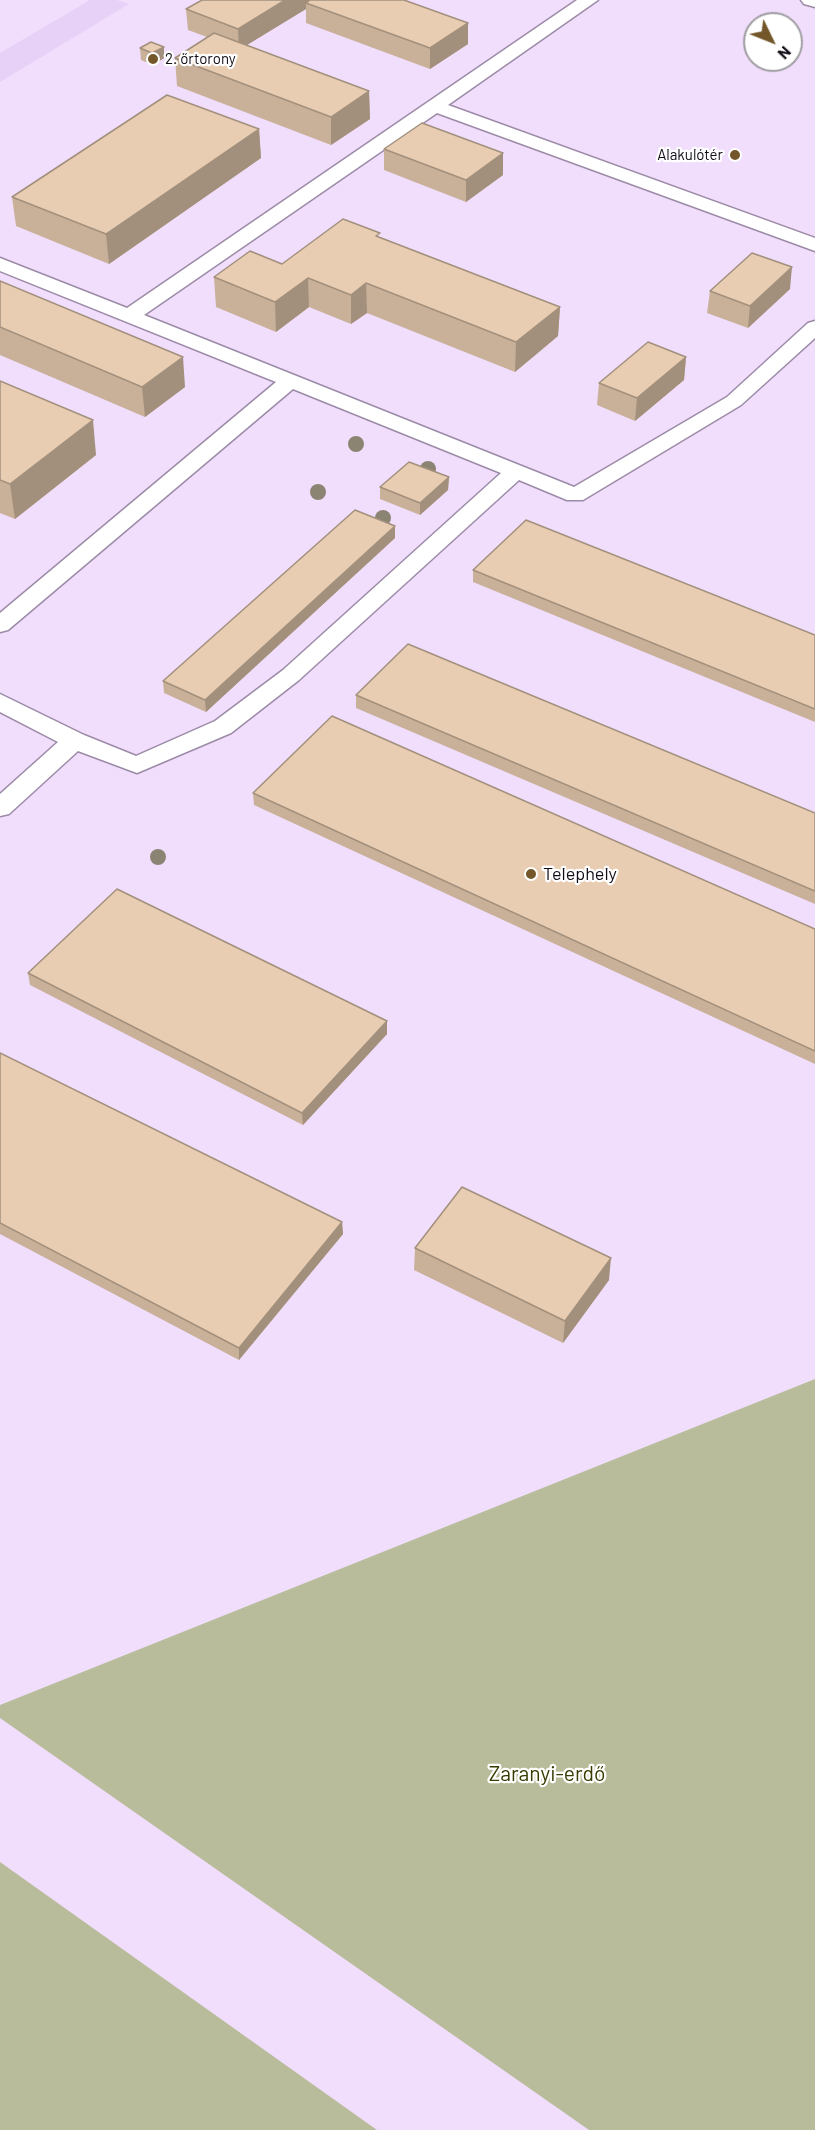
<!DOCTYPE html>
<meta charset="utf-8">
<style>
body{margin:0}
#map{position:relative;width:815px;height:2130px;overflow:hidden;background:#f1defd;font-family:Barlow,sans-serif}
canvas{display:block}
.north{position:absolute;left:743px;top:12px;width:60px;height:60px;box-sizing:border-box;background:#fff;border:2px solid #a09ea2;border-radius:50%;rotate:133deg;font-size:16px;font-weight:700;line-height:24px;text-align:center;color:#120c16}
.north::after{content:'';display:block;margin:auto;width:21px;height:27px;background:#73572a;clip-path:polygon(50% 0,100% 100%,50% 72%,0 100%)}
</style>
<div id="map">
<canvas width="815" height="2130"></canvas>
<div class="north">N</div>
</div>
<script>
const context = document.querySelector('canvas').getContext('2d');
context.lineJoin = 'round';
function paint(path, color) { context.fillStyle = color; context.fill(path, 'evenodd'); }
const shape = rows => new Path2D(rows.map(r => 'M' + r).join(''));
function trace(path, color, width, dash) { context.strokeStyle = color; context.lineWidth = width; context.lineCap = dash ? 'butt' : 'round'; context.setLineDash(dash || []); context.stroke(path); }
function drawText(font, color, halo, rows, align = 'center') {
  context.font = font + ' Barlow,sans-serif'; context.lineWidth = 4.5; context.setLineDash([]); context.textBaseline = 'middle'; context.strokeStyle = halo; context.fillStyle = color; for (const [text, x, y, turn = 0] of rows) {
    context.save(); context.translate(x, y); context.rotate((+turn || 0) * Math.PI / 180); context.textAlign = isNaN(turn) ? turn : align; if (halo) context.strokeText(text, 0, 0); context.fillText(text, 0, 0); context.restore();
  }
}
paint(shape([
 [90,0,117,0,129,4,0,82,0,53]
]), '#e7d1f6');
paint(shape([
 [815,1379,815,2130,589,2130,0,1718,0,1705],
 [0,1862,377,2130,0,2130]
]), '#b9bc9a');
const lane = shape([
 [577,0,598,0,448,105,815,238,815,251,437,113,144,315,574,487,727,397,808,323,815,321,815,338,741,405,583,500,567,500,519,480,299,680,231,733,137,773,78,751,9,814,0,816,0,794,58,742,0,712,0,694,84,735,136,756,215,721,283,670,501,473,293,389,8,630,0,632,0,613,276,382,0,271,0,258,127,308,577,0],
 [801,0,815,0,815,7,804,4,801,0]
]);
trace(lane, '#9c8ba7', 3);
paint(lane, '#fff');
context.fillStyle = '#8c8472';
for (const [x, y] of [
 [356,444],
 [428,469],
 [318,492],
 [383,518],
 [158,857]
]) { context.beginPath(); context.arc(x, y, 8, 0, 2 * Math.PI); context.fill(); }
paint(shape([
 [202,0,404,0,468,44,430,69,306,23,306,9,246,45,369,91,370,119,331,145,177,86,175,58,207,37,188,30,186,9],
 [164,47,164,58,153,65,141,60,140,48],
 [259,129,261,158,109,264,16,226,12,197],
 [384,149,503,153,503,175,466,202,384,170],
 [380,237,560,307,558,336,515,372,367,313,351,324,309,307,276,332,216,307,214,277,282,264],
 [0,281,185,387,145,417,0,355],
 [790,289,748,328,707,313,710,291],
 [686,357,684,380,635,421,597,405,599,383],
 [0,381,96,455,15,519,0,513],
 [449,477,448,490,420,515,380,499,380,487],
 [395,538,206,712,164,693,163,681],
 [473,570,815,635,815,722,473,582],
 [356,695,815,813,815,904,356,708],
 [253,793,815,929,815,1064,254,805],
 [28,973,387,1021,387,1034,303,1125,30,985],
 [0,1053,342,1222,343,1234,239,1360,0,1234],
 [415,1248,609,1280,563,1343,414,1270]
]), '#c8b099');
paint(shape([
 [285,0,320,0,306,3,306,9,239,50,238,29],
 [468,23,468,44,430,69,430,48],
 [164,47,164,58,153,65,152,53],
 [369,91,370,119,331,145,331,117],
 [259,129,261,158,109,264,106,234],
 [503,153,503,175,466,202,466,180],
 [792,267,790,289,748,328,750,306],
 [308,278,309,307,276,332,275,302],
 [366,283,367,313,351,324,351,295],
 [560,307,558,336,515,372,516,342],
 [183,357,185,387,145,417,142,387],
 [686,357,684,380,635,421,637,398],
 [93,420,96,455,15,519,10,484],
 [449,477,448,490,420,515,420,503],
 [395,526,395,538,206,712,205,700],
 [387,1021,387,1034,303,1125,302,1113],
 [342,1222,343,1234,239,1360,239,1348],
 [611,1258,609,1280,563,1343,565,1321]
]), '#a2907d');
const building = shape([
 [202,0,285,0,238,29,186,9,202,0],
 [310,0,404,0,468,23,430,48,306,3,310,0],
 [214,33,369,91,331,117,175,58,214,33],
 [151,42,164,47,152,53,140,48,151,42],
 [167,95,259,129,106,234,12,197,167,95],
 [422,123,503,153,466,180,384,149,422,123],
 [343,219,380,233,376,236,560,307,516,342,366,283,351,295,308,278,275,302,214,277,250,251,282,264,343,219],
 [752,253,792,267,750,306,710,291,752,253],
 [0,281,183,357,142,387,0,327,0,281],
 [648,342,686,357,637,398,599,383,648,342],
 [0,381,93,420,10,484,0,480,0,381],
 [409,462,449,477,420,503,380,487,409,462],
 [355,510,395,526,205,700,163,681,355,510],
 [526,520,815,635,815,709,473,570,526,520],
 [408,644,815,813,815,891,356,695,408,644],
 [332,716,815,929,815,1051,253,793,332,716],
 [117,889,387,1021,302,1113,28,973,117,889],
 [0,1053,342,1222,239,1348,0,1223,0,1053],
 [462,1187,611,1258,565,1321,415,1248,462,1187]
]);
paint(building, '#e8cdb2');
trace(building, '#a2907d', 1.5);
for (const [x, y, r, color] of [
 [153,59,6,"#73572a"],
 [735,155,6,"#73572a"],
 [531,874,6,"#73572a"]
]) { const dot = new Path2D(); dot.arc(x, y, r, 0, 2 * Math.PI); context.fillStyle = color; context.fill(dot); trace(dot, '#fff', 2); }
drawText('15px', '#120c16', '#fff', [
 ["2. őrtorony",165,59],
 ["Alakulótér",723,155,"right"]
], 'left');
drawText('18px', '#120c16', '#fff', [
 ["Telephely",543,874]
], 'left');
drawText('21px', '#393b00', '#fff', [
 ["Zaranyi-erdő",547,1774]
]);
</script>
